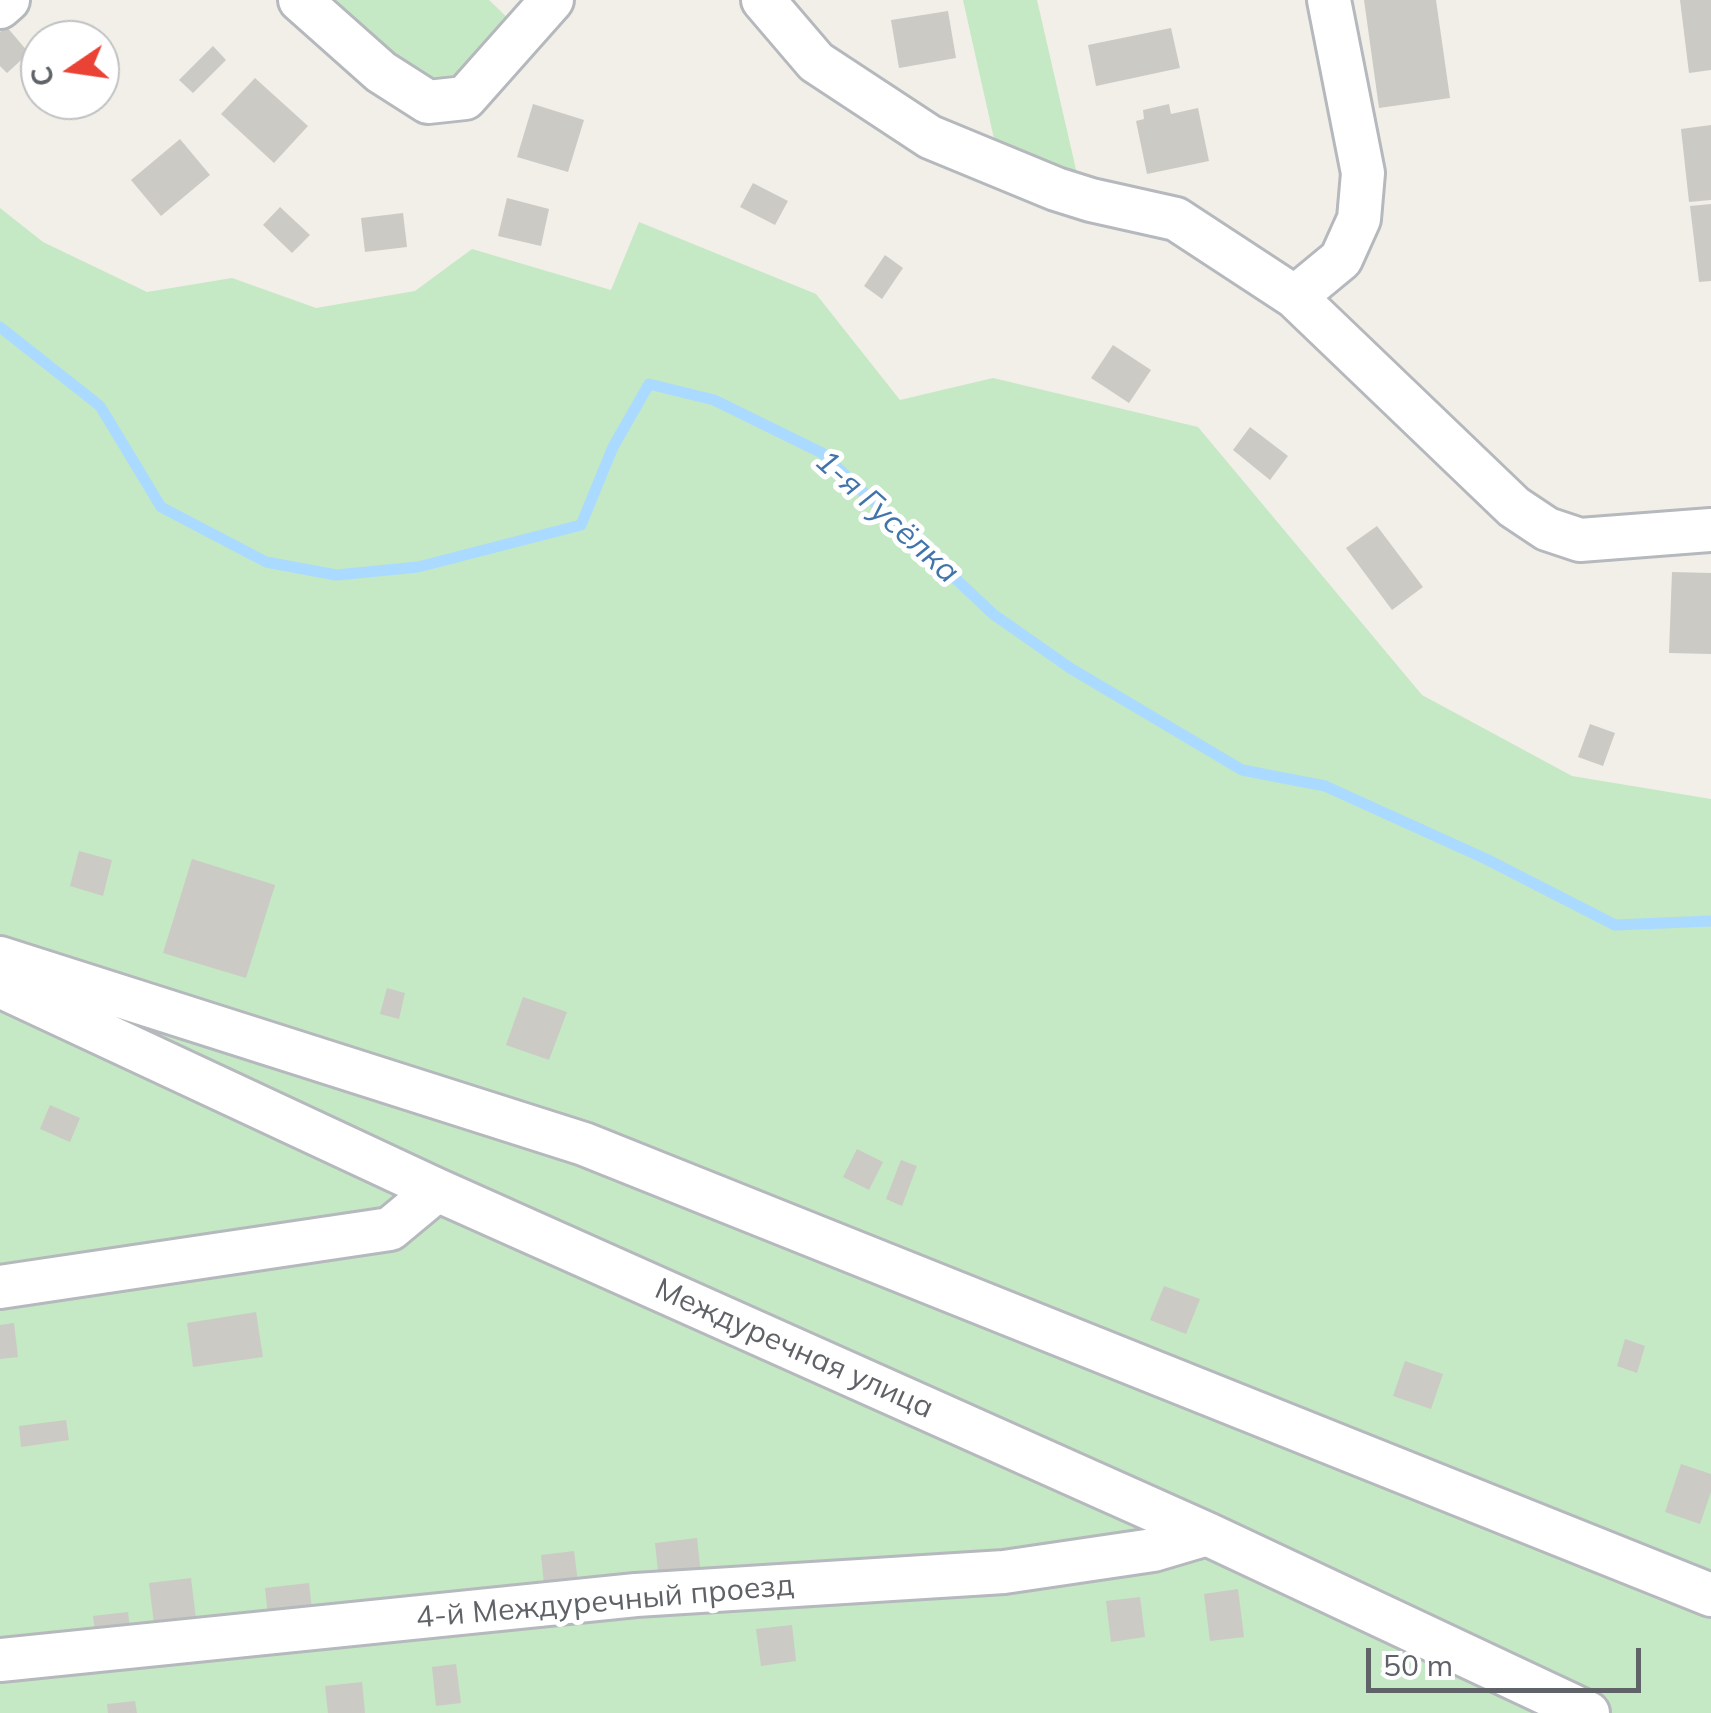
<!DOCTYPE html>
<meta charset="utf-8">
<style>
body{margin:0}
#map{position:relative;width:1711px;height:1713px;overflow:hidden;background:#f1efe8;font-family:Mulish,sans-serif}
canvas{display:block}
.north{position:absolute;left:20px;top:20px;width:100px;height:100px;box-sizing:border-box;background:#fff;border:2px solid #bfc1c3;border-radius:50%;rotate:257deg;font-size:28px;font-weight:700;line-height:40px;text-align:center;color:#5f6368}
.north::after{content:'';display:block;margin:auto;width:35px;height:45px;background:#ea4335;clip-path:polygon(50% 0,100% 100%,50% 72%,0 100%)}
.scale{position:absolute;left:1366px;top:1648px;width:275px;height:45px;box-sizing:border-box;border:5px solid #5f6368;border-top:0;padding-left:12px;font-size:30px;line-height:35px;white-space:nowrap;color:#5f6368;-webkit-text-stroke:8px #fff;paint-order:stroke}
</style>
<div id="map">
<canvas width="1711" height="1713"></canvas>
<div class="north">С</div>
<div class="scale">50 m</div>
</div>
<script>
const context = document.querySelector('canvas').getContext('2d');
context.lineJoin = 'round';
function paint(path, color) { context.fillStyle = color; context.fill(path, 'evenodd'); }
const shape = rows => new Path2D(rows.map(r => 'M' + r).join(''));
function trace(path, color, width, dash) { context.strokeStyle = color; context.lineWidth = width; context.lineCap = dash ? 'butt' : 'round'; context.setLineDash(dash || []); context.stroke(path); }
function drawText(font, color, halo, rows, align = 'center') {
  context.font = font + ' Mulish,sans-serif'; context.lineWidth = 10; context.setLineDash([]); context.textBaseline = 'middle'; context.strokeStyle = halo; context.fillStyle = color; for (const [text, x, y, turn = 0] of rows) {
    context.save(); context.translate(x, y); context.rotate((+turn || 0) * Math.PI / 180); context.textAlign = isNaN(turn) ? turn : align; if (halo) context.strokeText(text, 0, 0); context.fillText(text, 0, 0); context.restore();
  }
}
paint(shape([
 [317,0,489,0,516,26,475,74,430,85],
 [963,0,1037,0,1080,187,997,152],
 [0,208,43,242,147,292,232,278,316,308,415,291,472,249,611,290,639,222,816,294,900,400,993,378,1198,427,1422,695,1572,776,1711,799,1711,1713,0,1713]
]), '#c5e8c5');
trace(shape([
 [0,327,100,406,161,507,266,562,336,575,418,567,581,525,613,447,649,384,714,400,822,453,993,614,1070,668,1242,770,1325,786,1486,859,1615,925,1711,921]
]), '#aadaff', 11);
paint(shape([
 [1364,0,1436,0,1450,98,1379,108],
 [1680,0,1711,0,1711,70,1689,73],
 [948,11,956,58,899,68,891,20],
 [6,26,29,53,7,73,0,66,0,32],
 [1171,28,1180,68,1096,86,1088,45],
 [213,46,226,60,193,93,179,80],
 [255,78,308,126,274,163,221,114],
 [533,104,584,120,568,172,517,157],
 [1169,104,1171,114,1198,108,1209,161,1147,174,1136,121,1144,119,1143,110],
 [1711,125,1711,200,1689,202,1681,129],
 [180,139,210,175,161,216,131,180],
 [753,183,788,201,775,225,740,207],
 [507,198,549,209,541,246,498,236],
 [1711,204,1711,281,1699,282,1690,206],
 [280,207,310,235,292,253,263,225],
 [403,213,407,247,365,252,361,218],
 [885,255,903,268,882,299,864,286],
 [1113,345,1151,370,1129,403,1091,378],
 [1250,427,1288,456,1270,480,1233,450],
 [1377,526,1423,587,1392,610,1346,548],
 [1672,572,1711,573,1711,654,1669,653],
 [1590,724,1615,733,1603,766,1578,757],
 [79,851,112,860,103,896,70,886],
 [192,859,275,885,246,978,163,953],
 [387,988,405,993,399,1019,380,1014],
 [523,997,567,1012,549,1060,506,1045],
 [50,1105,80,1118,70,1142,40,1129],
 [857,1149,883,1162,869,1190,843,1177],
 [901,1160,917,1166,902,1206,886,1199],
 [1164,1286,1200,1299,1186,1334,1150,1320],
 [256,1312,263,1357,193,1367,187,1323],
 [14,1323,18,1357,0,1359,0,1325],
 [1625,1339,1645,1346,1637,1373,1617,1366],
 [1405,1361,1443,1374,1431,1409,1393,1396],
 [66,1420,69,1440,21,1447,19,1426],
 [1681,1464,1711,1474,1711,1492,1700,1524,1665,1512],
 [697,1538,701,1575,659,1580,655,1543],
 [574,1551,579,1590,545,1594,541,1555],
 [191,1578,197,1627,155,1632,149,1583],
 [309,1583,312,1610,268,1615,265,1588],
 [1238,1589,1244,1637,1210,1641,1204,1594],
 [1140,1597,1145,1637,1111,1642,1106,1601],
 [128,1612,131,1636,96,1640,93,1616],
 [792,1625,796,1661,761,1666,756,1629],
 [456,1664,461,1703,436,1706,432,1667],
 [362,1682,365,1713,328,1713,325,1686],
 [135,1701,137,1713,108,1713,107,1704]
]), '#cccac5');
const minor = shape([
 [300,0,381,72,428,102,465,98,552,0],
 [763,0,816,62,930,137,1056,189,1091,200,1176,219,1295,297,1514,507,1547,529,1580,540,1711,530],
 [0,7,8,0],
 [1295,297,1341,259,1359,219,1363,173,1329,0],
 [0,958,584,1144,1711,1595],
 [0,986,437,1190,1207,1534,1588,1713],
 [0,1287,390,1229,437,1190],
 [0,1660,636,1595,1004,1572,1153,1550,1207,1534]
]);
trace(minor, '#b5b8bc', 48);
trace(minor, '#fff', 42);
drawText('30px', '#5f6368', '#fff', [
 ["Междуречная улица",794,1349,24],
 ["4-й Междуречный проезд",605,1602,-5]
]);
drawText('italic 32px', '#4174aa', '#fff', [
 ["1-я Гусёлка",887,517,42]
]);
</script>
